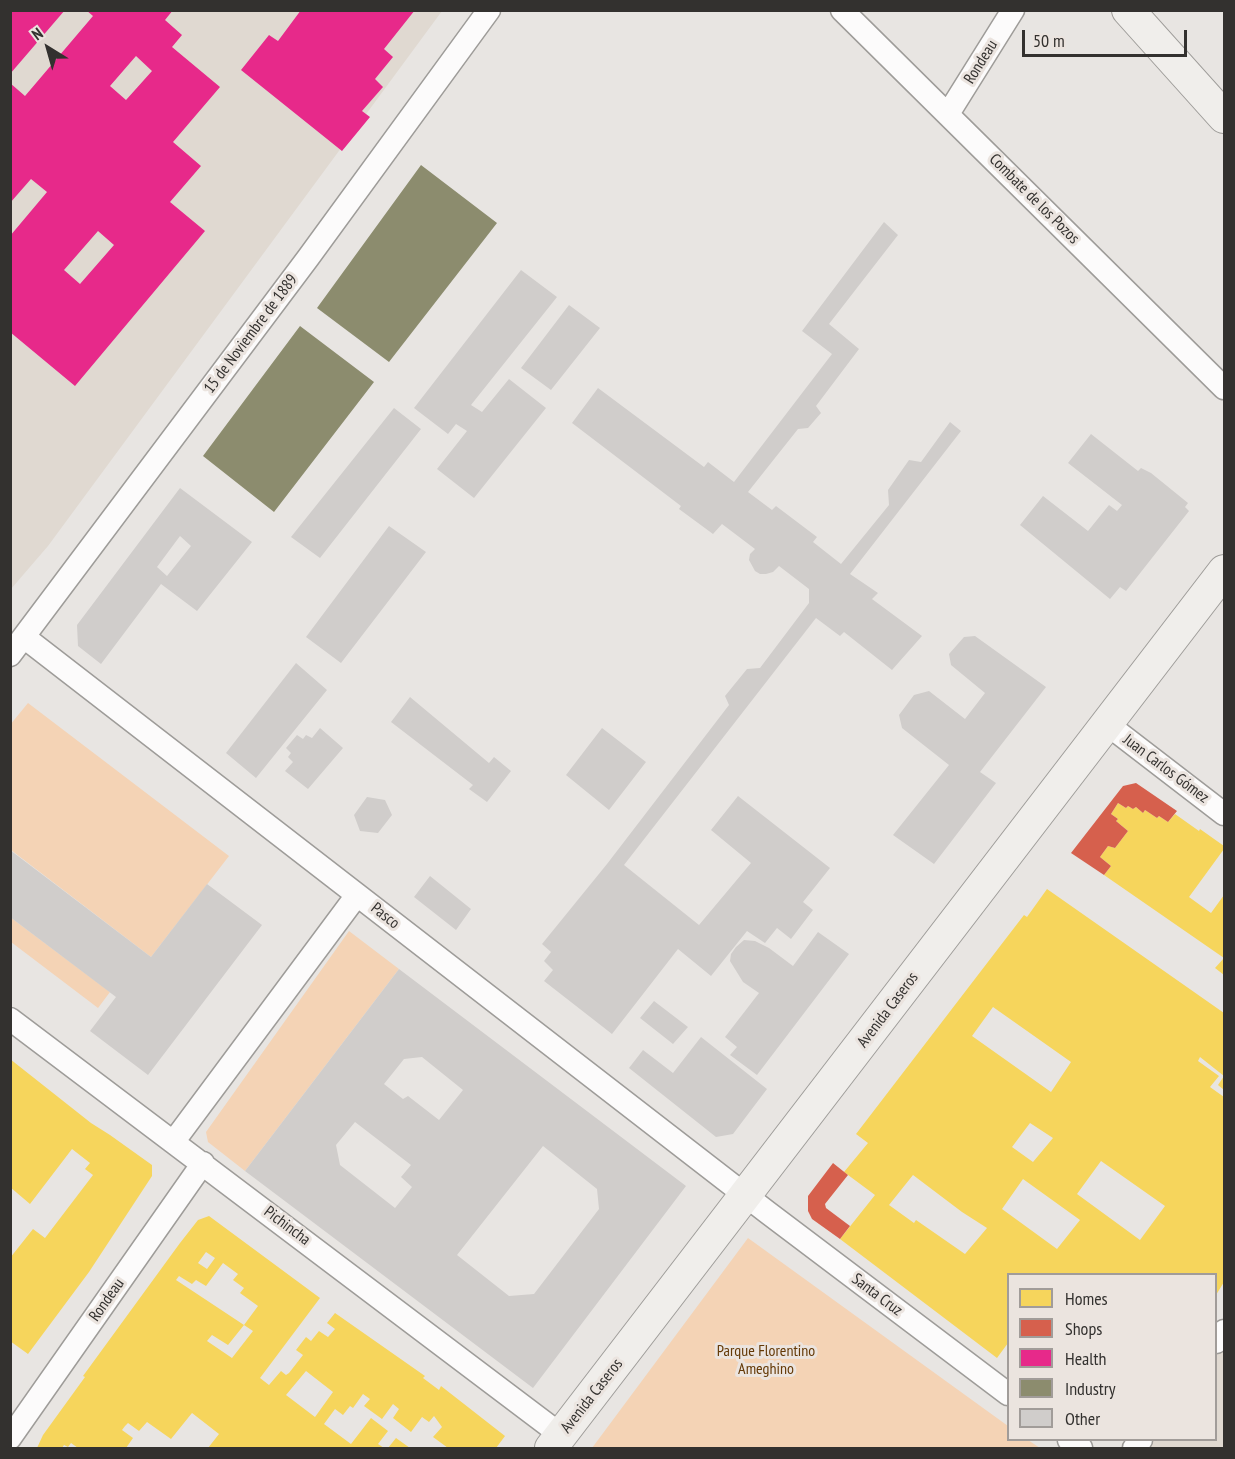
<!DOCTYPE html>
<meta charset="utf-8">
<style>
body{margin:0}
#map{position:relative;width:1235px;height:1459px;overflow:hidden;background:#e8e5e2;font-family:"PT Sans Narrow",sans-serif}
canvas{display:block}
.frame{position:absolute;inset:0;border:12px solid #33312f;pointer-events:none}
.legend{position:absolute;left:1007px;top:1273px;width:210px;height:168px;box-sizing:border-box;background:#ebe4df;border:2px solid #a19c99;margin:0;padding:8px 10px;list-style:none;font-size:18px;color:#33312f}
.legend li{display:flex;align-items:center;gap:12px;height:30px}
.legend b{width:30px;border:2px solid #a19c99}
.north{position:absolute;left:18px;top:18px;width:60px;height:60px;-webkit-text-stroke:4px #ebe4df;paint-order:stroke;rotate:323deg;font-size:16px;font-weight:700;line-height:24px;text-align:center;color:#33312f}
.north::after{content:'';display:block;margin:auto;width:21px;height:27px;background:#33312f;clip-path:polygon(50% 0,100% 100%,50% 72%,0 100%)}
.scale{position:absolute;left:1022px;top:30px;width:165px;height:27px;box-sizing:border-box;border:3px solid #33312f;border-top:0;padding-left:8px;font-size:18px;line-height:21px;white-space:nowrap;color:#33312f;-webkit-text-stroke:4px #ebe4df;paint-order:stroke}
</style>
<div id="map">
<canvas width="1235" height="1459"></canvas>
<div class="frame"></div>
<ul class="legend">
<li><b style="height:16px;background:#f6d55c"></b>Homes</li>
<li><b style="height:16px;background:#d6604d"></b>Shops</li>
<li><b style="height:16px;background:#e7298a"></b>Health</li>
<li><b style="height:16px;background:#8c8c6e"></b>Industry</li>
<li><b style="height:16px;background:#d0cdcb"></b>Other</li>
</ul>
<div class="north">N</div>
<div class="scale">50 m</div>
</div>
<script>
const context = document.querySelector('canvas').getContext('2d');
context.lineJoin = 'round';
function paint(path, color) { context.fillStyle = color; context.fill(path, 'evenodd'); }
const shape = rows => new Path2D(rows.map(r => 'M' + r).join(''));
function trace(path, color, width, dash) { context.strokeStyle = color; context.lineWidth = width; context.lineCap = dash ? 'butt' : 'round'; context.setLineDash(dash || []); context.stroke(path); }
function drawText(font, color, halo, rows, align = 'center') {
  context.font = font + ' "PT Sans Narrow",sans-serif'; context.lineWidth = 6; context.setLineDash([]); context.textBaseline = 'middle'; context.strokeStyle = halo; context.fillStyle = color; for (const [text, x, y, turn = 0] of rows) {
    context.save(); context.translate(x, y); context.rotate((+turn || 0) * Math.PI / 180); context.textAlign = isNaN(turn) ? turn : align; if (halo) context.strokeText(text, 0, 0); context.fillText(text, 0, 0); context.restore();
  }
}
paint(shape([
 [11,11,442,11,48,546,11,589],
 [1224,1337,1224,1448,1137,1448,1144,1440,1216,1440,1216,1348]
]), '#e0d9d1');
paint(shape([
 [28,703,229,856,151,957,11,850,10,725],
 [10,917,110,992,98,1008,11,942],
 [349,931,399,969,245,1171,208,1142,206,1132],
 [748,1238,1008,1426,1008,1440,1028,1440,1040,1448,592,1448]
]), '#f4d3b5');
paint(shape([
 [1118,803,1126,808,1128,806,1133,809,1136,807,1143,813,1145,810,1157,818,1159,816,1168,822,1175,814,1199,831,1200,829,1224,846,1224,849,1189,897,1211,913,1224,895,1224,975,1215,968,1224,958,1104,875,1111,866,1100,857,1108,846,1115,848,1128,831,1116,821,1118,819,1111,814],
 [1047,889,1224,1013,1224,1076,1200,1057,1198,1061,1219,1076,1210,1087,1224,1097,1224,1282,1216,1295,1216,1274,1008,1274,1008,1343,997,1358,840,1239,875,1195,844,1172,868,1143,856,1134,1004,941,1024,915,1027,917],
 [993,1007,1071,1062,1051,1092,972,1036],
 [1030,1123,1053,1138,1033,1162,1012,1147],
 [1101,1161,1165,1206,1140,1240,1077,1194],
 [913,1175,962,1212,987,1228,965,1254,916,1220,914,1223,889,1205],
 [1023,1179,1080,1220,1057,1249,1002,1209],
 [10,1059,91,1123,110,1135,152,1165,152,1176,89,1272,28,1354,10,1341,10,1258,33,1229,45,1238,93,1175,85,1169,90,1163,72,1149,30,1204,10,1187],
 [1224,1076,1224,1090,1218,1085],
 [209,1216,320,1298,260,1378,269,1385,281,1371,286,1375,289,1373,303,1355,296,1350,306,1337,311,1341,319,1331,328,1337,335,1329,327,1323,335,1313,425,1376,423,1378,439,1390,441,1386,505,1436,496,1448,448,1448,433,1437,442,1427,434,1416,429,1422,422,1417,411,1432,393,1418,399,1409,393,1404,382,1419,364,1406,370,1399,363,1394,353,1408,350,1406,343,1415,335,1409,324,1424,351,1444,371,1418,388,1431,378,1444,384,1448,208,1448,219,1434,192,1413,171,1439,147,1422,139,1431,128,1423,125,1426,122,1430,133,1438,126,1448,78,1448,71,1443,68,1447,64,1445,62,1448,37,1448,43,1435,85,1377,83,1376,180,1243,198,1220],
 [206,1252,215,1258,207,1269,198,1263],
 [223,1263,238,1274,233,1280,244,1288,240,1293,258,1306,244,1325,176,1280,179,1276,192,1284,196,1280,206,1286],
 [244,1325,253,1331,232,1358,207,1341,212,1335,228,1345],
 [306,1371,333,1392,315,1417,286,1395],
 [396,1438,410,1448,388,1448]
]), '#f6d55c');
paint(shape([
 [1136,783,1177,811,1168,822,1159,816,1157,818,1145,810,1143,813,1136,807,1133,809,1128,806,1126,808,1118,803,1111,814,1118,819,1116,821,1128,831,1115,848,1108,846,1100,857,1111,866,1104,875,1071,853,1123,786],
 [833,1163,848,1175,825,1204,826,1208,850,1226,840,1239,812,1219,808,1211,808,1196]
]), '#d6604d');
paint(shape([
 [10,10,65,10,10,74],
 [86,10,173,10,165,20,182,35,172,47,220,87,173,142,201,166,170,202,205,231,75,386,10,332,10,236,47,192,31,179,10,203,10,83,25,96,93,16],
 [136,56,152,71,126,100,110,86],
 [98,231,114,245,80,284,64,270],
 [301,10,415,10,384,49,393,57,375,79,383,87,362,111,370,117,342,151,241,70,269,35,278,41]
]), '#e7298a');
paint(shape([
 [421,165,497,223,389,362,317,308],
 [300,326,374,382,274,512,203,456]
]), '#8c8c6e');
paint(shape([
 [884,222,898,235,829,324,859,349,816,406,821,413,808,428,798,429,748,492,772,510,776,506,817,537,813,542,841,564,889,505,888,490,909,460,921,462,950,422,961,431,850,574,878,593,872,599,922,636,892,670,844,632,840,636,816,618,624,865,699,925,751,863,711,830,738,796,830,868,803,902,813,910,791,939,777,928,765,943,747,931,711,976,678,949,612,1034,544,981,553,970,544,961,551,952,542,944,607,864,729,705,725,696,747,669,760,668,809,603,809,589,779,566,773,572,766,574,760,574,755,571,749,560,750,554,755,549,722,524,713,534,679,509,681,506,572,423,598,388,704,467,708,462,734,482,832,354,802,331],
 [521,270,557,297,471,405,482,412,509,379,546,408,474,498,437,469,467,431,456,424,448,434,414,408],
 [569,305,600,328,551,390,521,368],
 [394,408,421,429,320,558,291,537],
 [1091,434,1138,471,1141,468,1151,473,1188,503,1185,507,1189,511,1126,591,1120,587,1110,599,1020,525,1043,496,1088,531,1109,505,1117,511,1122,505,1068,463],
 [180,488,252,542,197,611,161,584,101,664,78,646,77,625],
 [180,536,191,546,167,576,157,567],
 [389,526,426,552,341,663,306,637],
 [975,636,1046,687,980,772,996,783,934,864,893,835,949,765,902,728,899,715,914,695,929,691,965,719,985,693,951,665,949,654,964,637],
 [296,663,327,690,256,778,226,753],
 [410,697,489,763,494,757,511,771,487,802,469,789,473,785,391,722],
 [320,728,343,748,308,789,285,771,293,762,288,757,291,753,286,748,297,735,303,739,306,735,312,738],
 [602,728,646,762,609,810,566,775],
 [367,797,385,800,392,815,378,833,360,831,354,815],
 [10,850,151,957,207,884,262,925,148,1075,90,1031,116,997,10,917],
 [430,876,471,909,456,930,414,897],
 [818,932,849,954,757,1075,730,1055,737,1047,725,1037,759,993,743,982,730,961,731,954,736,947,744,940,755,941,769,948,793,966],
 [399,969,686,1186,533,1388,245,1171],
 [422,1057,463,1090,439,1120,408,1096,403,1099,384,1084,404,1059],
 [355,1122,411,1165,401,1177,412,1187,395,1208,340,1165,336,1145],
 [543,1146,597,1189,599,1209,534,1294,509,1296,457,1255],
 [654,1001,688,1027,673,1044,640,1018],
 [701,1037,767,1089,733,1134,716,1137,629,1068,643,1050,673,1073]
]), '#d0cdcb');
const street = shape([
 [842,10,1224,388],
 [948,114,1013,10],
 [24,637,767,1212,1008,1394],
 [10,655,308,258,489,10],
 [1107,724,1224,814],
 [10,1019,561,1435],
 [174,1141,357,895],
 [1216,1342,1224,1331],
 [10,1438,203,1163],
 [1069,1440,1081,1448],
 [1134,1448,1141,1440]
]);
const secondary = shape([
 [1128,10,1224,117],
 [551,1448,1224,571]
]);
trace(street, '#9e9c99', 25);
trace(secondary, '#9e9c99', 34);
trace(street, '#fcfbfb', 22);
trace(secondary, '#f0eeeb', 32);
drawText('16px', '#33312f', '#ebe4df', [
 ["Rondeau",981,62,-58],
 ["Combate de los Pozos",1034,199,45],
 ["15 de Noviembre de 1889",251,334,-53],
 ["Juan Carlos Gómez",1166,769,37],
 ["Pasco",385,916,38],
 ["Avenida Caseros",888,1010,-53],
 ["Pichincha",287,1226,37],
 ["Santa Cruz",877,1295,37],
 ["Rondeau",107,1300,-55],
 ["Avenida Caseros",592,1396,-52]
]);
drawText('16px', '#643906', '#ebe4df', [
 ["Parque Florentino",766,1351],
 ["Ameghino",766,1369]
]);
</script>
